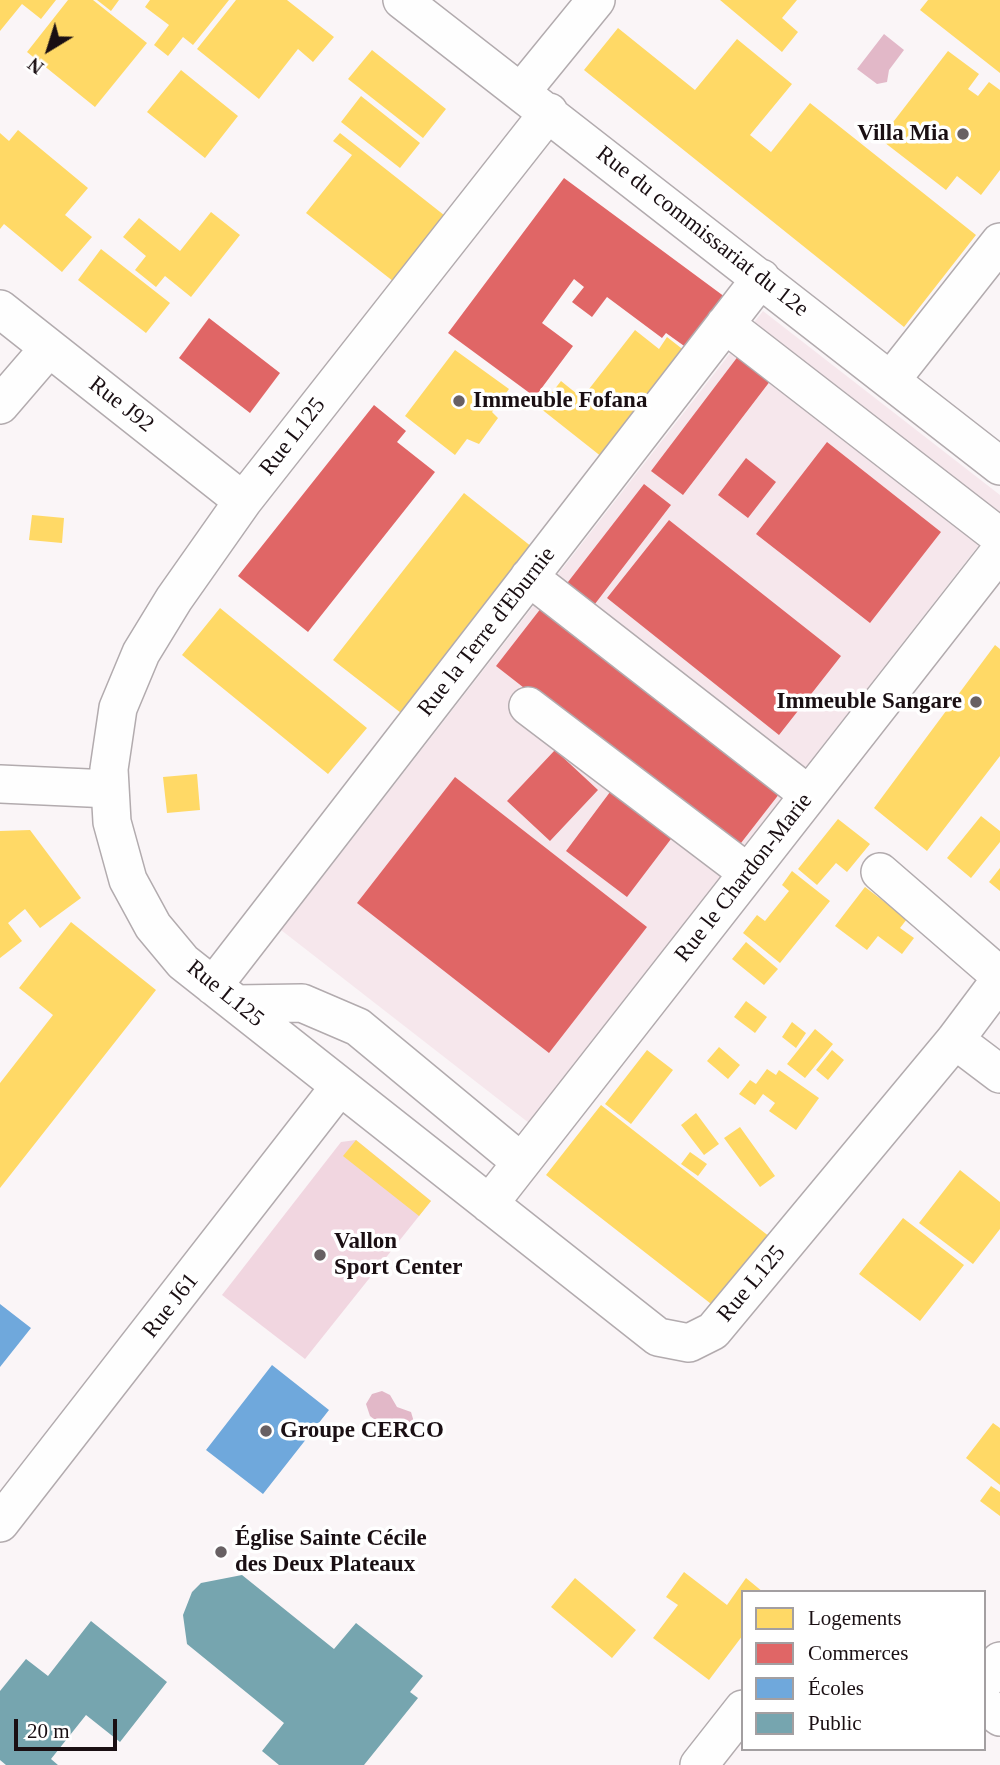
<!DOCTYPE html>
<meta charset="utf-8">
<style>
body{margin:0}
#map{position:relative;width:1000px;height:1765px;overflow:hidden;background:#faf5f7;font-family:Georgia,serif}
canvas{display:block}
.legend{position:absolute;left:741px;top:1590px;width:245px;height:161px;box-sizing:border-box;background:#fff;border:2px solid #a39fa1;margin:0;padding:9px 12px;list-style:none;font-size:21px;color:#1a0f13}
.legend li{display:flex;align-items:center;gap:14px;height:35px}
.legend b{width:35px;border:2px solid #a39fa1}
.north{position:absolute;left:14px;top:14px;width:70px;height:70px;-webkit-text-stroke:5px #fff;paint-order:stroke;rotate:218deg;font-size:19px;font-weight:700;line-height:28px;text-align:center;color:#1a0f13}
.north::after{content:'';display:block;margin:auto;width:24px;height:32px;background:#1a0f13;clip-path:polygon(50% 0,100% 100%,50% 72%,0 100%)}
.scale{position:absolute;left:14px;top:1719px;width:103px;height:32px;box-sizing:border-box;border:4px solid #1a0f13;border-top:0;padding-left:9px;font-size:21px;line-height:24px;white-space:nowrap;color:#1a0f13;-webkit-text-stroke:5px #fff;paint-order:stroke}
</style>
<div id="map">
<canvas width="1000" height="1765"></canvas>
<ul class="legend">
<li><b style="height:19px;background:#ffd966"></b>Logements</li>
<li><b style="height:19px;background:#e06666"></b>Commerces</li>
<li><b style="height:19px;background:#6fa8dc"></b>Écoles</li>
<li><b style="height:19px;background:#76a5af"></b>Public</li>
</ul>
<div class="north">N</div>
<div class="scale">20 m</div>
</div>
<script>
const context = document.querySelector('canvas').getContext('2d');
context.lineJoin = 'round';
function paint(path, color) { context.fillStyle = color; context.fill(path, 'evenodd'); }
const shape = rows => new Path2D(rows.map(r => 'M' + r).join(''));
function trace(path, color, width, dash) { context.strokeStyle = color; context.lineWidth = width; context.lineCap = dash ? 'butt' : 'round'; context.setLineDash(dash || []); context.stroke(path); }
function drawText(font, color, halo, rows, align = 'center') {
  context.font = font + ' Georgia,serif'; context.lineWidth = 7; context.setLineDash([]); context.textBaseline = 'middle'; context.strokeStyle = halo; context.fillStyle = color; for (const [text, x, y, turn = 0] of rows) {
    context.save(); context.translate(x, y); context.rotate((+turn || 0) * Math.PI / 180); context.textAlign = isNaN(turn) ? turn : align; if (halo) context.strokeText(text, 0, 0); context.fillText(text, 0, 0); context.restore();
  }
}
paint(shape([
 [763,311,1000,495,1000,518,529,1123,281,930]
]), '#f6e7ec');
paint(shape([
 [356,1140,431,1201,305,1359,222,1295,341,1142]
]), '#f1d6e0');
paint(shape([
 [884,34,904,50,889,70,887,82,877,84,857,69],
 [382,1391,390,1395,397,1407,411,1412,414,1422,407,1432,390,1432,370,1416,366,1404,372,1394]
]), '#e2b8c8');
paint(shape([
 [0,0,56,0,41,19,22,4,0,31],
 [68,0,93,0,147,43,95,107,27,52],
 [97,0,119,0,111,11],
 [150,0,229,0,193,45,183,37,168,56,154,45,169,25,145,7],
 [236,0,287,0,334,37,313,62,298,49,259,99,197,49],
 [720,0,797,0,782,18,798,32,782,52],
 [928,0,1000,0,1000,73,920,10],
 [618,28,695,90,737,39,792,84,750,135,771,152,810,103,976,235,904,327,584,70],
 [372,50,446,109,423,138,348,79],
 [948,51,979,74,968,89,978,96,989,82,1000,90,1000,170,981,195,957,176,946,190,880,139],
 [181,70,238,116,205,158,147,112],
 [361,96,420,143,400,168,341,122],
 [18,130,88,188,65,215,92,237,62,272,4,224,0,229,0,133,9,141],
 [340,133,449,219,398,285,306,213,352,155,333,141],
 [211,212,240,235,191,297,165,276,156,287,135,270,146,256,123,237,139,218,180,251],
 [101,249,170,303,146,333,78,280],
 [635,330,659,349,667,337,690,355,607,461,540,408,561,381,582,398],
 [455,350,509,389,492,412,498,418,479,444,467,439,455,455,405,416],
 [464,493,532,547,401,713,333,660],
 [32,515,64,518,62,543,29,540],
 [220,608,367,728,328,774,182,655],
 [995,645,1000,649,1000,756,927,851,874,808],
 [197,774,200,810,167,813,163,777],
 [981,816,1000,831,1000,842,971,878,947,858],
 [838,819,870,844,847,872,836,863,817,885,798,869],
 [30,830,81,898,40,928,25,909,8,923,22,941,0,958,0,831],
 [1000,868,1000,891,989,882],
 [792,871,830,901,780,963,743,933,757,915,765,921,789,891,782,885],
 [865,887,907,919,900,928,914,938,902,954,878,936,867,950,835,926],
 [71,922,156,990,0,1188,0,1083,53,1015,19,988],
 [746,942,778,969,764,985,732,959],
 [746,1001,767,1017,755,1033,734,1017],
 [792,1022,806,1033,796,1048,782,1037],
 [815,1029,833,1044,805,1078,787,1064],
 [719,1047,740,1065,728,1079,707,1061],
 [647,1050,673,1070,631,1124,605,1104],
 [832,1050,844,1060,828,1080,816,1070],
 [767,1069,776,1075,779,1070,819,1098,796,1130,769,1111,775,1103,763,1094,755,1105,739,1094,750,1080,756,1084],
 [601,1105,770,1237,715,1307,546,1175],
 [696,1113,719,1144,704,1155,681,1125],
 [740,1127,775,1176,760,1187,724,1138],
 [356,1140,431,1201,419,1216,343,1156],
 [690,1152,707,1164,698,1176,681,1164],
 [960,1170,1000,1202,1000,1229,973,1264,919,1223],
 [903,1218,964,1265,920,1321,859,1274],
 [993,1423,1000,1428,1000,1485,966,1458],
 [991,1486,1000,1492,1000,1516,980,1501],
 [684,1572,727,1605,746,1578,763,1592,743,1592,743,1635,709,1680,653,1638,678,1605,666,1597],
 [575,1578,636,1630,612,1658,551,1607]
]), '#ffd966');
paint(shape([
 [564,178,725,297,687,348,666,333,662,338,607,297,592,317,572,302,584,287,574,279,542,323,573,346,535,397,448,333],
 [209,318,280,373,250,413,179,358],
 [742,351,774,376,683,495,651,471],
 [374,405,406,431,397,442,435,472,308,632,238,576],
 [827,442,941,532,870,623,756,534],
 [746,458,776,482,748,518,718,495],
 [644,484,671,505,588,613,561,591],
 [669,520,841,656,779,735,607,598],
 [545,603,783,789,734,852,496,666],
 [555,750,598,790,550,841,507,801],
 [455,777,647,927,549,1053,357,903],
 [613,788,674,835,627,897,566,851]
]), '#e06666');
paint(shape([
 [0,1304,31,1328,0,1367],
 [272,1365,329,1410,263,1494,206,1450]
]), '#6fa8dc');
paint(shape([
 [242,1575,334,1649,356,1623,423,1676,410,1692,418,1698,364,1765,279,1765,262,1751,284,1723,187,1644,183,1615,192,1592,201,1583],
 [91,1621,167,1682,120,1742,86,1715,51,1759,58,1765,6,1765,0,1760,0,1691,26,1659,48,1676]
]), '#76a5af');
const minor = shape([
 [402,0,1000,466],
 [521,92,596,0],
 [549,112,243,501,174,599,141,653,118,708,109,769,112,822,128,880,153,926,183,962,658,1337,689,1343,713,1331,955,1040,1000,980],
 [0,309,243,501],
 [725,324,1000,537],
 [891,380,1000,242],
 [0,405,49,348],
 [529,577,809,795],
 [528,706,748,873],
 [0,784,110,789],
 [880,872,1000,976],
 [213,986,761,278],
 [236,1004,302,1003,358,1027,521,1162],
 [955,1040,1000,1074],
 [489,1204,1000,551],
 [0,1523,340,1086],
 [984,1682,1000,1661],
 [984,1704,1000,1717],
 [699,1765,743,1709]
]);
trace(minor, '#b2abae', 40);
trace(minor, '#fefefe', 37);
for (const [x, y, r, color] of [
 [963,134,7,"#686063"],
 [459,401,7,"#686063"],
 [976,702,7,"#686063"],
 [320,1255,7,"#686063"],
 [266,1431,7,"#686063"],
 [221,1552,7,"#686063"]
]) { const dot = new Path2D(); dot.arc(x, y, r, 0, 2 * Math.PI); context.fillStyle = color; context.fill(dot); trace(dot, '#fff', 2.5); }
drawText('bold 23px', '#1a0f13', '#fff', [
 ["Villa Mia",949,134,"right"],
 ["Immeuble Fofana",473,401],
 ["Immeuble Sangare",962,702,"right"],
 ["Vallon",334,1242],
 ["Sport Center",334,1268],
 ["Groupe CERCO",280,1431],
 ["Église Sainte Cécile",235,1539],
 ["des Deux Plateaux",235,1565]
], 'left');
drawText('23px', '#1a0f13', '#fff', [
 ["Rue du commissariat du 12e",702,232,38],
 ["Rue J92",121,405,38],
 ["Rue L125",293,437,-52],
 ["Rue la Terre d'Eburnie",487,632,-52],
 ["Rue le Chardon-Marie",744,878,-52],
 ["Rue L125",225,994,39],
 ["Rue L125",752,1284,-50],
 ["Rue J61",171,1306,-52]
]);
</script>
